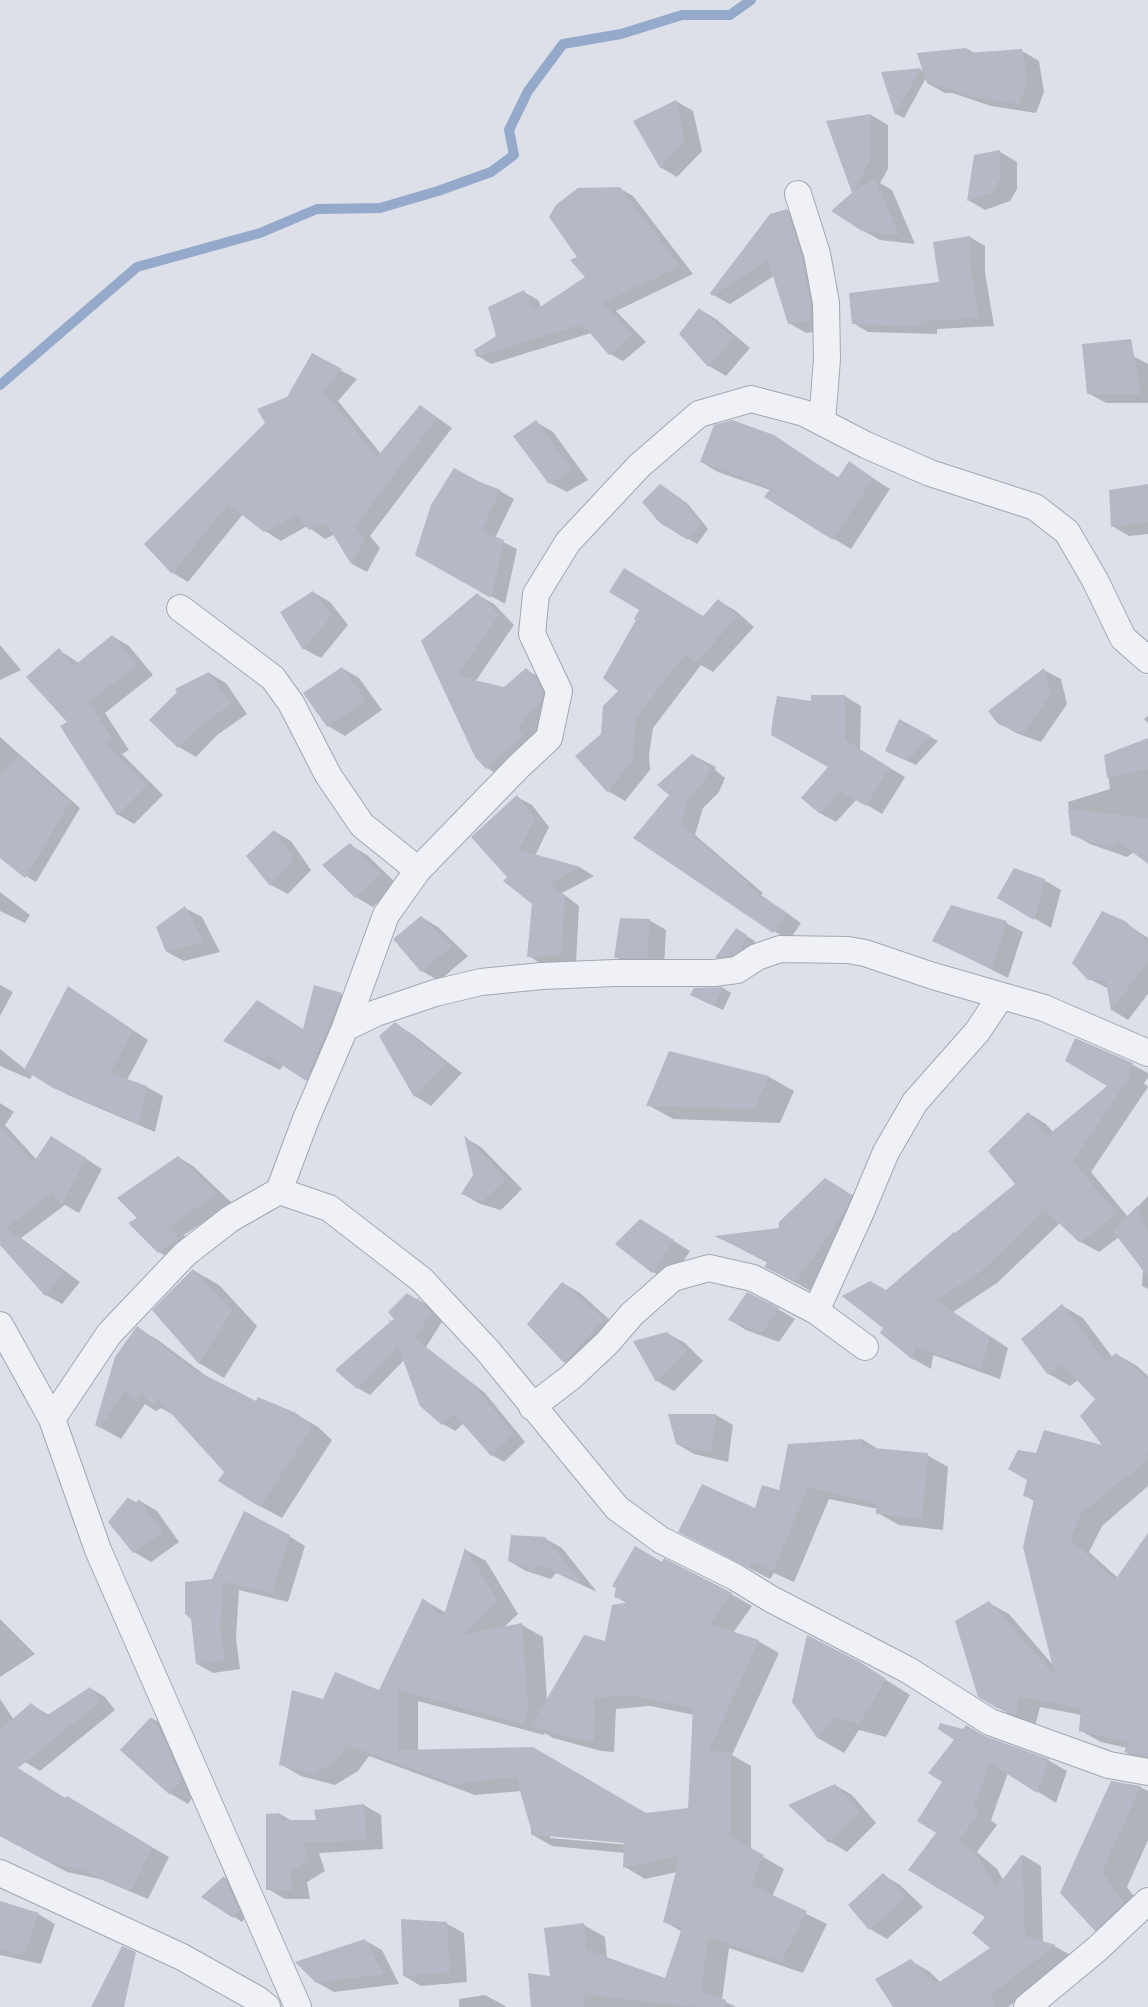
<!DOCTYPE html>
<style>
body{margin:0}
canvas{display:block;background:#dde0e8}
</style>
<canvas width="1148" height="2007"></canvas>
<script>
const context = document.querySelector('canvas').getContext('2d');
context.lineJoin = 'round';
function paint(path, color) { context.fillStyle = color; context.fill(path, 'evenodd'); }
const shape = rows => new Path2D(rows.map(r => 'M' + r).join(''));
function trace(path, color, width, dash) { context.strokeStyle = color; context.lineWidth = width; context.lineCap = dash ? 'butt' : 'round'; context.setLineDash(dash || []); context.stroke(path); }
paint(shape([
 [967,49,975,53,1022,51,1039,61,1044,92,1036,113,991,106,952,93,945,93,927,83,926,78,904,118,896,114,882,73,920,69,924,72],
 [676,101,693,111,702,151,677,177,660,167],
 [871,115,888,125,888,169,880,183,892,190,915,244,880,240,862,230,853,192,828,122],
 [1000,152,1017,162,1017,189,1010,201,985,210,968,200],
 [619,188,633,196,693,274,616,311,646,342,623,361,610,354,591,333,491,364,478,356,497,337,524,292,538,300,541,307,587,277],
 [787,210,804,220,828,330,806,333,789,323,774,276,730,304,713,295],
 [970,237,985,246,985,272,994,326,937,329,937,334,868,332,853,323,940,283],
 [699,309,716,319,750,348,726,376,709,366],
 [312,355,357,379,338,401,381,454,421,406,452,428,370,536,380,548,367,572,352,564,335,534,325,539,307,526,281,541,265,531,243,514,188,582,173,573,267,423,288,398],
 [1133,356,1148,364,1148,403,1106,403,1088,393],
 [536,422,553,432,588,480,567,492,550,483],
 [774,436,839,478,849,463,890,489,851,549,834,539,770,490,718,472,701,462],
 [480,484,500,491,514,499,495,538,517,549,505,604,417,554],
 [661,485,688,504,708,529,697,544,657,520,644,502],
 [1148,486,1148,534,1129,536,1112,526],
 [313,592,330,602,348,625,321,658,304,649],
 [478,595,494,604,514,625,475,682,504,688,526,670,543,679,552,688,538,744,503,778,487,768,476,757,422,642],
 [719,601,736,611,754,627,713,672,701,665,653,728,649,755,650,770,625,801,608,791,577,756,602,735,620,691,641,610,704,617],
 [112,636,129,646,153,675,105,713,129,750,122,754,163,795,134,824,117,814,69,722,59,650,79,663],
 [0,645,21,670,0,680],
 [342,668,359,678,382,710,345,736,328,726],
 [1044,670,1061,679,1067,704,1041,742,1016,733,999,723],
 [209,673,226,683,247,714,217,735,196,757,179,747],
 [845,696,861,706,860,750,905,777,882,814,857,799,836,822,820,813,830,767,812,703],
 [1148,716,1148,723,1144,719],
 [900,720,938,741,916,765,886,751],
 [0,737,80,808,36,882,26,876,0,846],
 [1148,740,1148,863,1134,852,1127,857,1090,844,1072,834,1068,802,1110,789,1106,755],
 [692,755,716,767,715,770,725,778,719,792,703,808,695,835,763,893,761,895,801,923,789,941,635,838,671,795],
 [517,797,532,805,549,827,535,856,581,868,594,876,562,893,579,906,576,963,543,965,529,956,533,903,509,878],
 [274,831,291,841,311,870,288,894,271,885],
 [350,845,367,855,397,884,373,907,356,897,324,865],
 [1044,880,1061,890,1051,928,999,898],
 [0,892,30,915,25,923,0,911],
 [185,908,202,917,220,952,184,961,167,952],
 [421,917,438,927,468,956,439,981,422,971,395,940],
 [649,920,666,930,664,967,633,967,616,957],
 [1124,922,1148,938,1148,994,1128,1020,1112,1010,1109,989,1089,979],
 [1006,923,1023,932,1008,978,934,940],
 [736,930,755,941,749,954,725,962,717,957],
 [0,985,13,992,0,1016],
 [68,987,148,1040,127,1080,147,1087,163,1096,155,1132,68,1095,33,1074,30,1079,0,1066,0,1049,25,1069],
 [723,988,731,993,723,1010,699,999,695,989],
 [341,994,358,1004,323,1090,283,1065,280,1070,224,1041,304,1031],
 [395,1024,412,1034,462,1073,431,1106,415,1096],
 [1075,1040,1133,1065,1148,1073,1148,1078,1144,1083,1148,1087,1091,1172,1128,1217,1148,1196,1148,1289,1142,1286,1143,1269,1119,1237,1099,1252,1081,1242,1060,1223,997,1283,953,1312,1008,1348,1000,1379,933,1355,931,1369,913,1359,881,1333,885,1327,887,1292,1017,1184,1028,1113,1046,1124,1053,1132,1110,1086],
 [769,1077,794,1091,780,1123,673,1119,648,1105],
 [0,1103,14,1112,5,1125,37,1160,68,1147,102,1169,79,1213,65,1205,21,1238,80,1282,62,1304,46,1295,0,1243],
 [465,1138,481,1147,522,1189,501,1210,480,1204,463,1194,474,1175],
 [178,1157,193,1166,232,1203,184,1235,192,1247,174,1261,159,1252,130,1223,139,1218],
 [851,1194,877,1210,870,1226,821,1297,766,1266,768,1263,718,1237,781,1229],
 [658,1231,690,1251,670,1282,653,1272,617,1244],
 [193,1270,219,1285,257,1326,224,1378,199,1363,154,1310],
 [563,1283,580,1293,621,1330,582,1372,565,1362],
 [407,1294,430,1306,443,1320,426,1347,485,1393,525,1442,504,1462,492,1455,464,1423,455,1431,443,1424,405,1359,370,1395,358,1388,337,1370,396,1319],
 [1063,1306,1083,1318,1113,1358,1116,1354,1137,1366,1148,1376,1148,1486,1102,1526,1089,1552,1118,1578,1148,1560,1148,1764,1125,1752,1127,1748,1101,1742,1081,1731,1082,1715,1040,1707,1035,1726,1018,1720,997,1707,989,1603,1009,1614,1053,1665,1035,1502,1025,1495,1037,1455,1105,1447,1097,1399,1078,1380,1070,1386,1049,1374],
 [778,1309,795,1319,779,1342,746,1330,730,1320],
 [137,1328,158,1340,209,1378,256,1403,296,1414,318,1427,332,1440,282,1518,260,1506,175,1416,161,1408,156,1411,145,1404,121,1439,96,1425],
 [667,1333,685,1343,703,1361,674,1391,657,1381,635,1342],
 [716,1415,733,1425,728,1462,694,1454,677,1444,669,1416],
 [863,1440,880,1450,927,1455,948,1467,943,1530,899,1525,878,1513,878,1509,829,1499,794,1582,774,1573,770,1579,700,1543],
 [128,1498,137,1503,140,1501,157,1511,179,1542,151,1562,134,1552,109,1522],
 [289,1536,305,1546,288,1602,239,1590,236,1638,240,1669,213,1673,197,1664,213,1580],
 [544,1538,562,1548,597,1592,556,1573,551,1579,526,1571,509,1561],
 [466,1550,486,1561,518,1614,503,1628,522,1625,543,1637,547,1701,606,1642,628,1604,615,1596,663,1564,731,1594,752,1606,733,1633,758,1641,779,1653,732,1755,751,1766,751,1850,784,1869,772,1897,827,1924,803,1973,729,1948,722,2000,736,2007,532,2007,584,1925,605,1937,607,1959,665,1980,682,1932,664,1921,677,1872,645,1879,625,1867,625,1853,552,1846,531,1834,531,1825,521,1791,475,1795,369,1756,358,1771,335,1785,301,1776,280,1764,324,1701,380,1692,424,1600,446,1613],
 [418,1701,544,1735,545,1733,553,1738,601,1751,614,1752,616,1709,650,1706,694,1715,690,1809,646,1814,533,1748,418,1751],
 [550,1835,630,1842,630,1845,550,1838],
 [0,1619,35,1654,0,1677],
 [859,1663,910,1695,886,1737,859,1730,844,1753,818,1738],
 [90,1688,105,1697,115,1710,40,1771,25,1762,0,1734,2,1730,0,1729,0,1699,14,1720,32,1705,49,1715],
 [152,1718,168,1728,198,1789,188,1804,171,1794],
 [987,1738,1048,1760,1067,1771,1056,1803,1008,1773,991,1820,997,1825,977,1852,997,1869,1004,1881,1023,1855,1041,1866,1043,1943,1056,1947,1074,1957,1008,2007,895,2007,911,1961,930,1972,941,1983,992,1948,987,1916,938,1832],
 [0,1773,66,1799,67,1798,169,1857,148,1899,100,1879,67,1872,0,1836],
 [1112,1782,1140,1787,1148,1791,1148,1840,1127,1887,1148,1916,1121,1944,1095,1930],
 [835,1785,852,1795,876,1823,847,1852,830,1842,790,1805],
 [364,1805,381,1815,383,1849,319,1853,325,1871,307,1882,310,1899,285,1899,268,1889,280,1814,292,1821,318,1821],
 [883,1875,900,1885,923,1907,887,1939,870,1929],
 [225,1878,233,1882,247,1914,242,1922,203,1897],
 [0,1902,38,1914,55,1924,41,1964,0,1955],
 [447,1924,464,1933,467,1982,421,1986,404,1976],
 [364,1940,382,1950,399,1984,334,1992,316,1982],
 [485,1995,507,2007,459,2007,459,1999]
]), '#0003');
trace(shape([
 [0,385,137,267,260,233,317,209,380,208,438,191,491,172,514,155,509,130,528,91,563,44,621,34,682,15,730,15,751,0]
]), '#95aaca', 10);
paint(shape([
 [967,48,968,53,1022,49,1027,82,1019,104,973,97,926,81,917,53],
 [921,68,895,115,881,72],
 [676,100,685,141,660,168,633,121],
 [871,114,871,159,852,193,826,121],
 [1000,150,1000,179,993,192,967,201,974,155],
 [875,179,899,235,862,231,831,211,854,191],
 [620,187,680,266,603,303,633,334,609,355,582,324,477,357,474,350,496,336,488,307,524,290,534,311,585,277,570,260,577,257,549,217,556,205,578,188],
 [787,209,802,258,811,304,811,320,788,324,768,260,712,296,710,293,770,214],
 [970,236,970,263,979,318,921,321,921,326,852,324,849,293,939,282,933,242],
 [699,308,733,338,708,367,679,334],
 [1131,339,1141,394,1087,394,1082,344],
 [312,353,342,369,323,391,377,457,420,405,437,418,355,526,365,539,351,564,326,523,309,530,296,515,264,532,228,504,172,574,144,544,265,423,257,409,287,397],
 [536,420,572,470,549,484,513,436],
 [732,420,774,435,838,478,849,461,873,478,833,540,764,497,771,488,700,462,714,425],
 [454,468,480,482,501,490,481,531,504,540,491,598,415,555,431,505],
 [660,484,680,498,701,523,688,540,660,523,642,502],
 [1148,484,1148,522,1111,527,1109,490],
 [624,568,703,616,718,599,738,616,695,663,685,654,636,718,633,745,633,760,607,792,575,756,601,734,603,706,618,691,603,678,636,620,634,619,639,610,609,592],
 [313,591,332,615,303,650,280,612],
 [477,593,499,615,457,676,504,687,526,668,536,678,543,693,542,699,517,728,523,735,486,769,475,757,421,641],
 [112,635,137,665,89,702,113,740,106,744,147,785,117,815,60,726,67,722,26,677,59,648,74,666],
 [342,667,366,700,327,727,303,693],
 [1044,668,1051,694,1023,734,998,724,988,711],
 [209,672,231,704,200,726,178,748,149,720,177,692,175,689],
 [811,695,845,695,845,740,889,767,866,806,840,791,820,814,801,798,828,767,771,735,773,717,777,696,811,701],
 [899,719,931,736,907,761,885,751],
 [1148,738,1148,769,1107,778,1104,755],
 [692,754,699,759,701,757,700,760,711,768,703,783,688,799,681,825,748,883,747,886,787,913,773,933,633,838,669,795,657,785],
 [19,756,70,802,25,878,0,858,0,776],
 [517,795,535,818,519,850,581,867,549,884,565,896,561,955,527,957,532,904,503,881,507,877,471,837],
 [1068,809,1148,818,1148,864,1118,841,1109,848,1071,835],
 [274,830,294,859,270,886,246,856],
 [350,843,381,874,355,898,322,865],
 [1014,868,1045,879,1034,920,997,898],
 [951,905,1007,921,991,969,932,941],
 [185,906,204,942,166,952,156,927],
 [1102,911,1125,921,1148,942,1148,961,1111,1011,1106,981,1088,980,1072,963],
 [421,916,452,946,421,972,393,939],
 [620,918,650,919,647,958,614,958],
 [736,928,747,935,741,950,732,956,715,958],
 [314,985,342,993,306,1081,267,1055,263,1061,223,1041,257,1000,303,1029],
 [68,986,133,1030,110,1073,147,1086,139,1124,53,1088,24,1070],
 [723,987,714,1006,690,995,694,988],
 [395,1022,446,1063,414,1097,379,1036],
 [1075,1038,1133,1063,1127,1072,1131,1075,1073,1161,1117,1213,1080,1243,1045,1210,979,1273,936,1300,990,1337,981,1369,915,1346,913,1360,880,1333,883,1328,842,1296,870,1281,886,1290,954,1232,955,1233,1015,1184,988,1151,1028,1112,1047,1136,1107,1086,1065,1061],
 [669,1051,769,1076,754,1109,646,1106],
 [0,1126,33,1163,51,1136,86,1158,62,1204,52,1193,6,1228,64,1272,45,1296,0,1245],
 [464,1135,506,1179,483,1201,461,1194,473,1175],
 [178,1156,217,1194,169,1226,178,1238,158,1253,128,1223,137,1218,117,1198],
 [825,1178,852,1195,845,1211,806,1268,804,1266,796,1283,764,1267,768,1261,714,1236,779,1228,779,1222],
 [1137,1206,1148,1231,1148,1277,1113,1231],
 [640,1219,674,1240,652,1273,615,1244],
 [193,1269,232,1310,199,1364,152,1310],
 [562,1282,604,1319,564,1363,527,1324],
 [747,1292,779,1308,762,1333,728,1320],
 [407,1293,416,1300,418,1298,431,1312,415,1339,473,1384,514,1434,491,1456,454,1414,442,1425,420,1406,398,1346,357,1389,335,1370,390,1322,388,1319,391,1321,394,1319,388,1312],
 [1062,1304,1105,1362,1116,1353,1148,1379,1148,1452,1145,1456,1148,1457,1127,1478,1126,1476,1081,1514,1070,1539,1115,1580,1148,1533,1148,1757,1124,1752,1129,1742,1079,1731,1081,1708,1020,1697,1015,1715,997,1708,978,1697,955,1621,989,1601,1055,1676,1023,1547,1034,1499,1023,1496,1027,1480,1008,1469,1018,1450,1036,1453,1044,1430,1102,1445,1080,1416,1095,1399,1062,1365,1048,1375,1021,1339],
 [137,1326,193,1369,256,1401,258,1397,296,1413,312,1427,260,1507,218,1481,224,1472,159,1400,153,1405,142,1394,134,1400,125,1390,100,1428,95,1425,115,1357],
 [667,1332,687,1350,656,1382,633,1341],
 [668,1414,716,1414,711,1453,676,1444],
 [863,1439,862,1447,928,1453,922,1519,876,1514,876,1503,808,1487,773,1571,753,1562,749,1568,678,1532,702,1484,755,1508,762,1485,779,1490,788,1444],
 [128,1497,134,1505,139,1499,163,1532,133,1553,108,1522],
 [244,1511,290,1535,272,1593,223,1582,220,1628,225,1660,196,1664,191,1619,185,1614,185,1582,212,1579],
 [511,1535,545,1537,583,1585,539,1564,533,1570,508,1561],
 [635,1546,662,1562,664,1558,732,1593,710,1624,759,1640,709,1750,731,1753,731,1837,764,1855,751,1885,807,1911,781,1962,708,1937,701,1991,726,2000,725,2007,698,2007,585,1995,584,2007,531,2007,528,1973,550,1976,544,1928,584,1923,587,1950,665,1978,682,1928,663,1922,680,1855,623,1868,624,1843,535,1835,531,1829,516,1777,454,1784,347,1745,337,1760,314,1774,279,1765,292,1690,323,1699,335,1672,379,1690,423,1598,443,1618,465,1548,498,1602,462,1635,522,1623,528,1708,523,1724,398,1690,398,1750,533,1747,646,1813,688,1808,693,1708,628,1695,595,1698,594,1741,579,1740,531,1726,584,1635,605,1641,612,1605,630,1602,614,1597,616,1588,612,1586],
 [807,1635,860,1662,886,1679,860,1723,834,1717,818,1739,792,1702],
 [90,1687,101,1701,18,1768,65,1798,67,1796,152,1847,131,1891,82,1870,49,1862,0,1836,0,1730,31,1703,46,1716],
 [151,1717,162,1735,182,1779,170,1795,120,1750],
 [940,1723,963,1729,966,1725,985,1736,1049,1759,1037,1793,990,1763,973,1808,979,1813,959,1840,978,1857,996,1888,1022,1854,1025,1936,1056,1945,990,1995,996,2007,893,2007,875,1979,911,1959,935,1985,990,1948,972,1933,985,1917,908,1870,936,1833,917,1821,942,1782,928,1773,954,1740,938,1729],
 [1111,1781,1141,1786,1102,1872,1124,1903,1095,1931,1060,1893],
 [835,1784,860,1812,829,1843,788,1805],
 [364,1804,366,1840,303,1843,308,1861,290,1872,293,1890,266,1890,266,1814,280,1813,282,1820,316,1820,314,1810],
 [883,1873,907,1896,869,1930,848,1905],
 [224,1876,239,1909,233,1918,201,1897],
 [0,1901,39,1913,24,1955,0,1950],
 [401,1919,447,1922,450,1972,403,1976],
 [365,1939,383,1974,316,1983,295,1962],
 [122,1946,136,1952,124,2007,91,2007]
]), '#b4b9c5');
const minor = shape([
 [798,194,817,254,826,303,827,359,822,422],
 [180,608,273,678,291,703,328,775,362,825,418,870],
 [345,1028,376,1013,435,993,481,982,542,976,615,973,714,973,737,970,757,957,780,949,848,950,865,953,933,976,1044,1008,1148,1053],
 [279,1191,329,1208,422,1280,488,1351,617,1508,661,1540,735,1577,771,1599,908,1670,990,1722,1109,1765,1148,1772],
 [816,1311,860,1214,886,1152,915,1102,977,1032,1001,996],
 [0,1325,52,1419,98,1550,298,2007],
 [532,1407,571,1377,607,1343,632,1314,673,1278,709,1268,753,1278,816,1311,865,1347],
 [52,1419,109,1334,185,1254,230,1219,279,1191,306,1119,345,1028,386,915,418,870,518,767,549,738,559,691,532,634,536,594,568,542,639,466,699,414,751,399,804,413,866,445,930,473,1035,507,1067,532,1095,580,1123,638,1148,660],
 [0,1873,182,1957,257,1999,267,2007],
 [1027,2007,1097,1949,1148,1901]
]);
trace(minor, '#a2a7b2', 28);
trace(minor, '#f0f1f6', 26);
</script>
